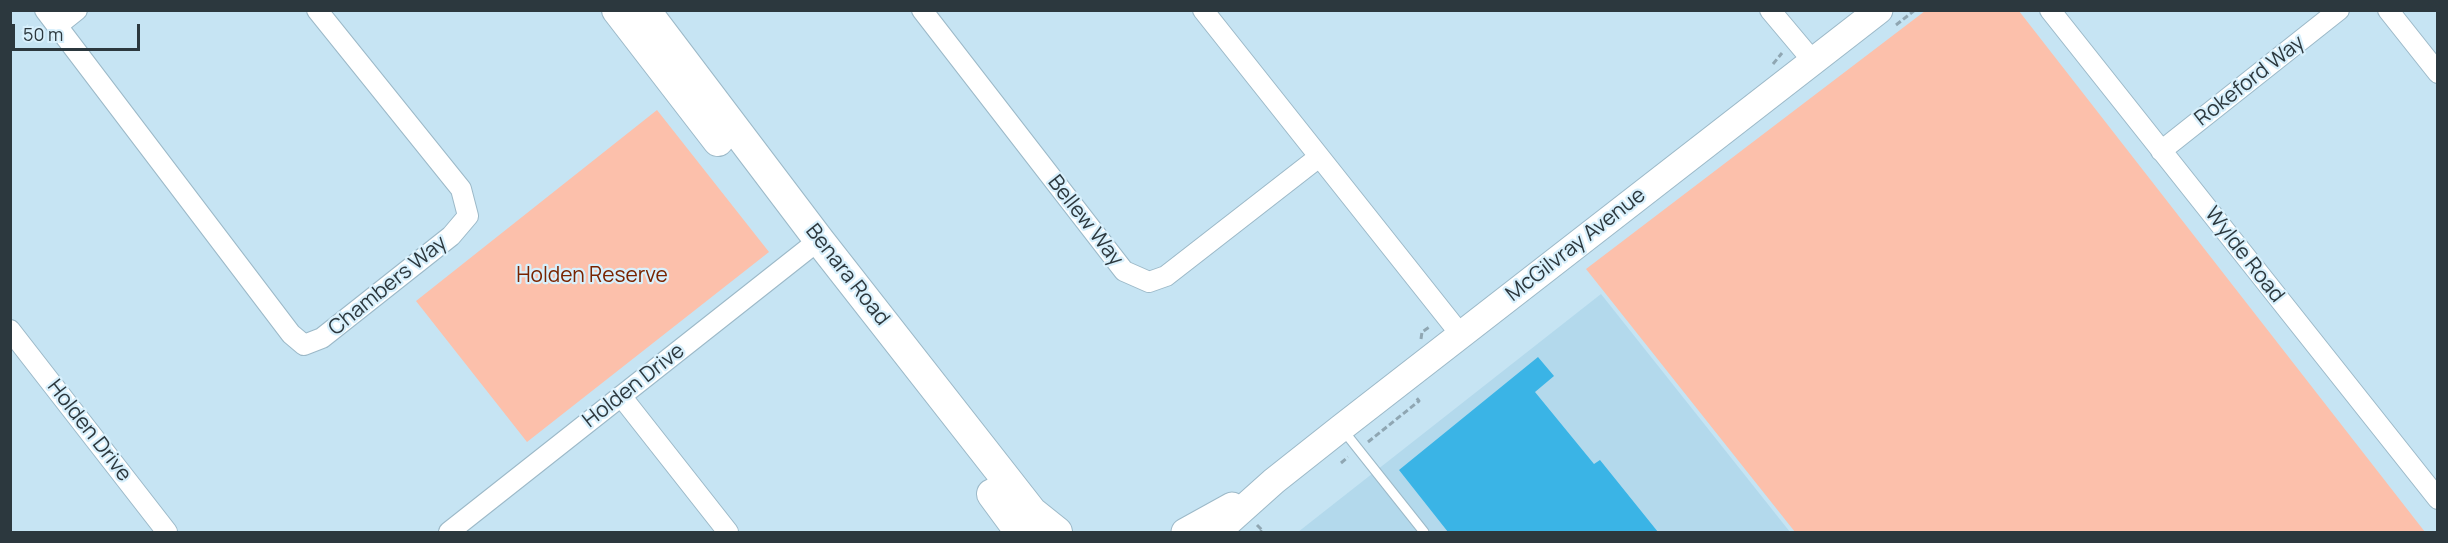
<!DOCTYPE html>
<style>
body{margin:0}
#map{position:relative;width:2448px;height:543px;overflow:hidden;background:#c6e4f3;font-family:Manrope,sans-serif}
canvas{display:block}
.frame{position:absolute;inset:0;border:12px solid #2c383e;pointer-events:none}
.scale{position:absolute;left:12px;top:24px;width:128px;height:27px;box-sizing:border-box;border:3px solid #2c383e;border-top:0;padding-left:8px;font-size:18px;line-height:21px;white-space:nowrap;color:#2c383e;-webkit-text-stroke:4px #d8f0fc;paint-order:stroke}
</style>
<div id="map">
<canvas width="2448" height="543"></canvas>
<div class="frame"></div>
<div class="scale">50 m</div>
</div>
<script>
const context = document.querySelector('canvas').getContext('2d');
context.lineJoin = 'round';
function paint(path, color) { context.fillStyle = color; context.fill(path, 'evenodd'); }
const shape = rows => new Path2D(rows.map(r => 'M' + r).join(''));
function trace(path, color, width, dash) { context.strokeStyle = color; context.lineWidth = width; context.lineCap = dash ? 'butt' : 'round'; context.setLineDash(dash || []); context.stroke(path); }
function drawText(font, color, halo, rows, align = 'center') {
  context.font = font + ' Manrope,sans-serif'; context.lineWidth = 4.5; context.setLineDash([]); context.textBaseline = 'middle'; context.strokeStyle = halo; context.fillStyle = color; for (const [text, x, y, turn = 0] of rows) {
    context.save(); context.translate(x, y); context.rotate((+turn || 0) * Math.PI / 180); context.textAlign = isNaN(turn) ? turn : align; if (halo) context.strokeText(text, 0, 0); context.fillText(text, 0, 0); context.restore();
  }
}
paint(shape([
 [1601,294,1790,532,1298,532]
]), '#b3d9ec');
paint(shape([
 [1925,11,2019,11,2425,532,1795,532,1586,269],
 [657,110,769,252,527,442,416,301]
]), '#fcc0ab');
paint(shape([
 [1538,357,1554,376,1535,392,1594,464,1600,460,1658,532,1448,532,1399,470]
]), '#3ab4e6');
const service = shape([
 [1343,430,1424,532]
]);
const minor = shape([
 [45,10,291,334,304,345,322,338,451,236,468,216,461,189,317,10],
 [922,10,1124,271,1149,282,1166,276,1319,157],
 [1203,10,1461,335],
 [1770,10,1812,60],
 [2050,10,2438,499],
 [2388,10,2438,73],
 [57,26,77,10],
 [2161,151,2339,10],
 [10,330,167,532],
 [621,396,728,532],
 [449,532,819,240]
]);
const secondary = shape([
 [1185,532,1232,506],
 [1217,532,1274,481,1341,428,1879,10]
]);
const primary = shape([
 [617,10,718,141],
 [645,10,819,240,1032,512,1057,532],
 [992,494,1020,532]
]);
trace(service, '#9cb9c8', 11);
trace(minor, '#9cb9c8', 22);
trace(secondary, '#9cb9c8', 29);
trace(primary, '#9cb9c8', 32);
trace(shape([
 [1896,25,1915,10],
 [1773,64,1782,53],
 [1421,339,1422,332,1431,326],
 [1368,442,1419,401,1415,396],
 [1341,463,1348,457],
 [1257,525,1263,531,1260,532]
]), '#8fa6b2', 3, [6, 3]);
trace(service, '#fff', 9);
trace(minor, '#fff', 20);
trace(secondary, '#fff', 27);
trace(primary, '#fff', 30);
drawText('21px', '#2c383e', '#d8f0fc', [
 ["Rokeford Way",2250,81,-38],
 ["Bellew Way",1085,221,52],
 ["McGilvray Avenue",1576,245,-38],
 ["Wylde Road",2244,255,52],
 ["Benara Road",847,275,52],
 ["Chambers Way",388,286,-39],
 ["Holden Drive",634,386,-38],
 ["Holden Drive",89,431,52]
]);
drawText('21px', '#792400', '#d8f0fc', [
 ["Holden Reserve",592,276]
]);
</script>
